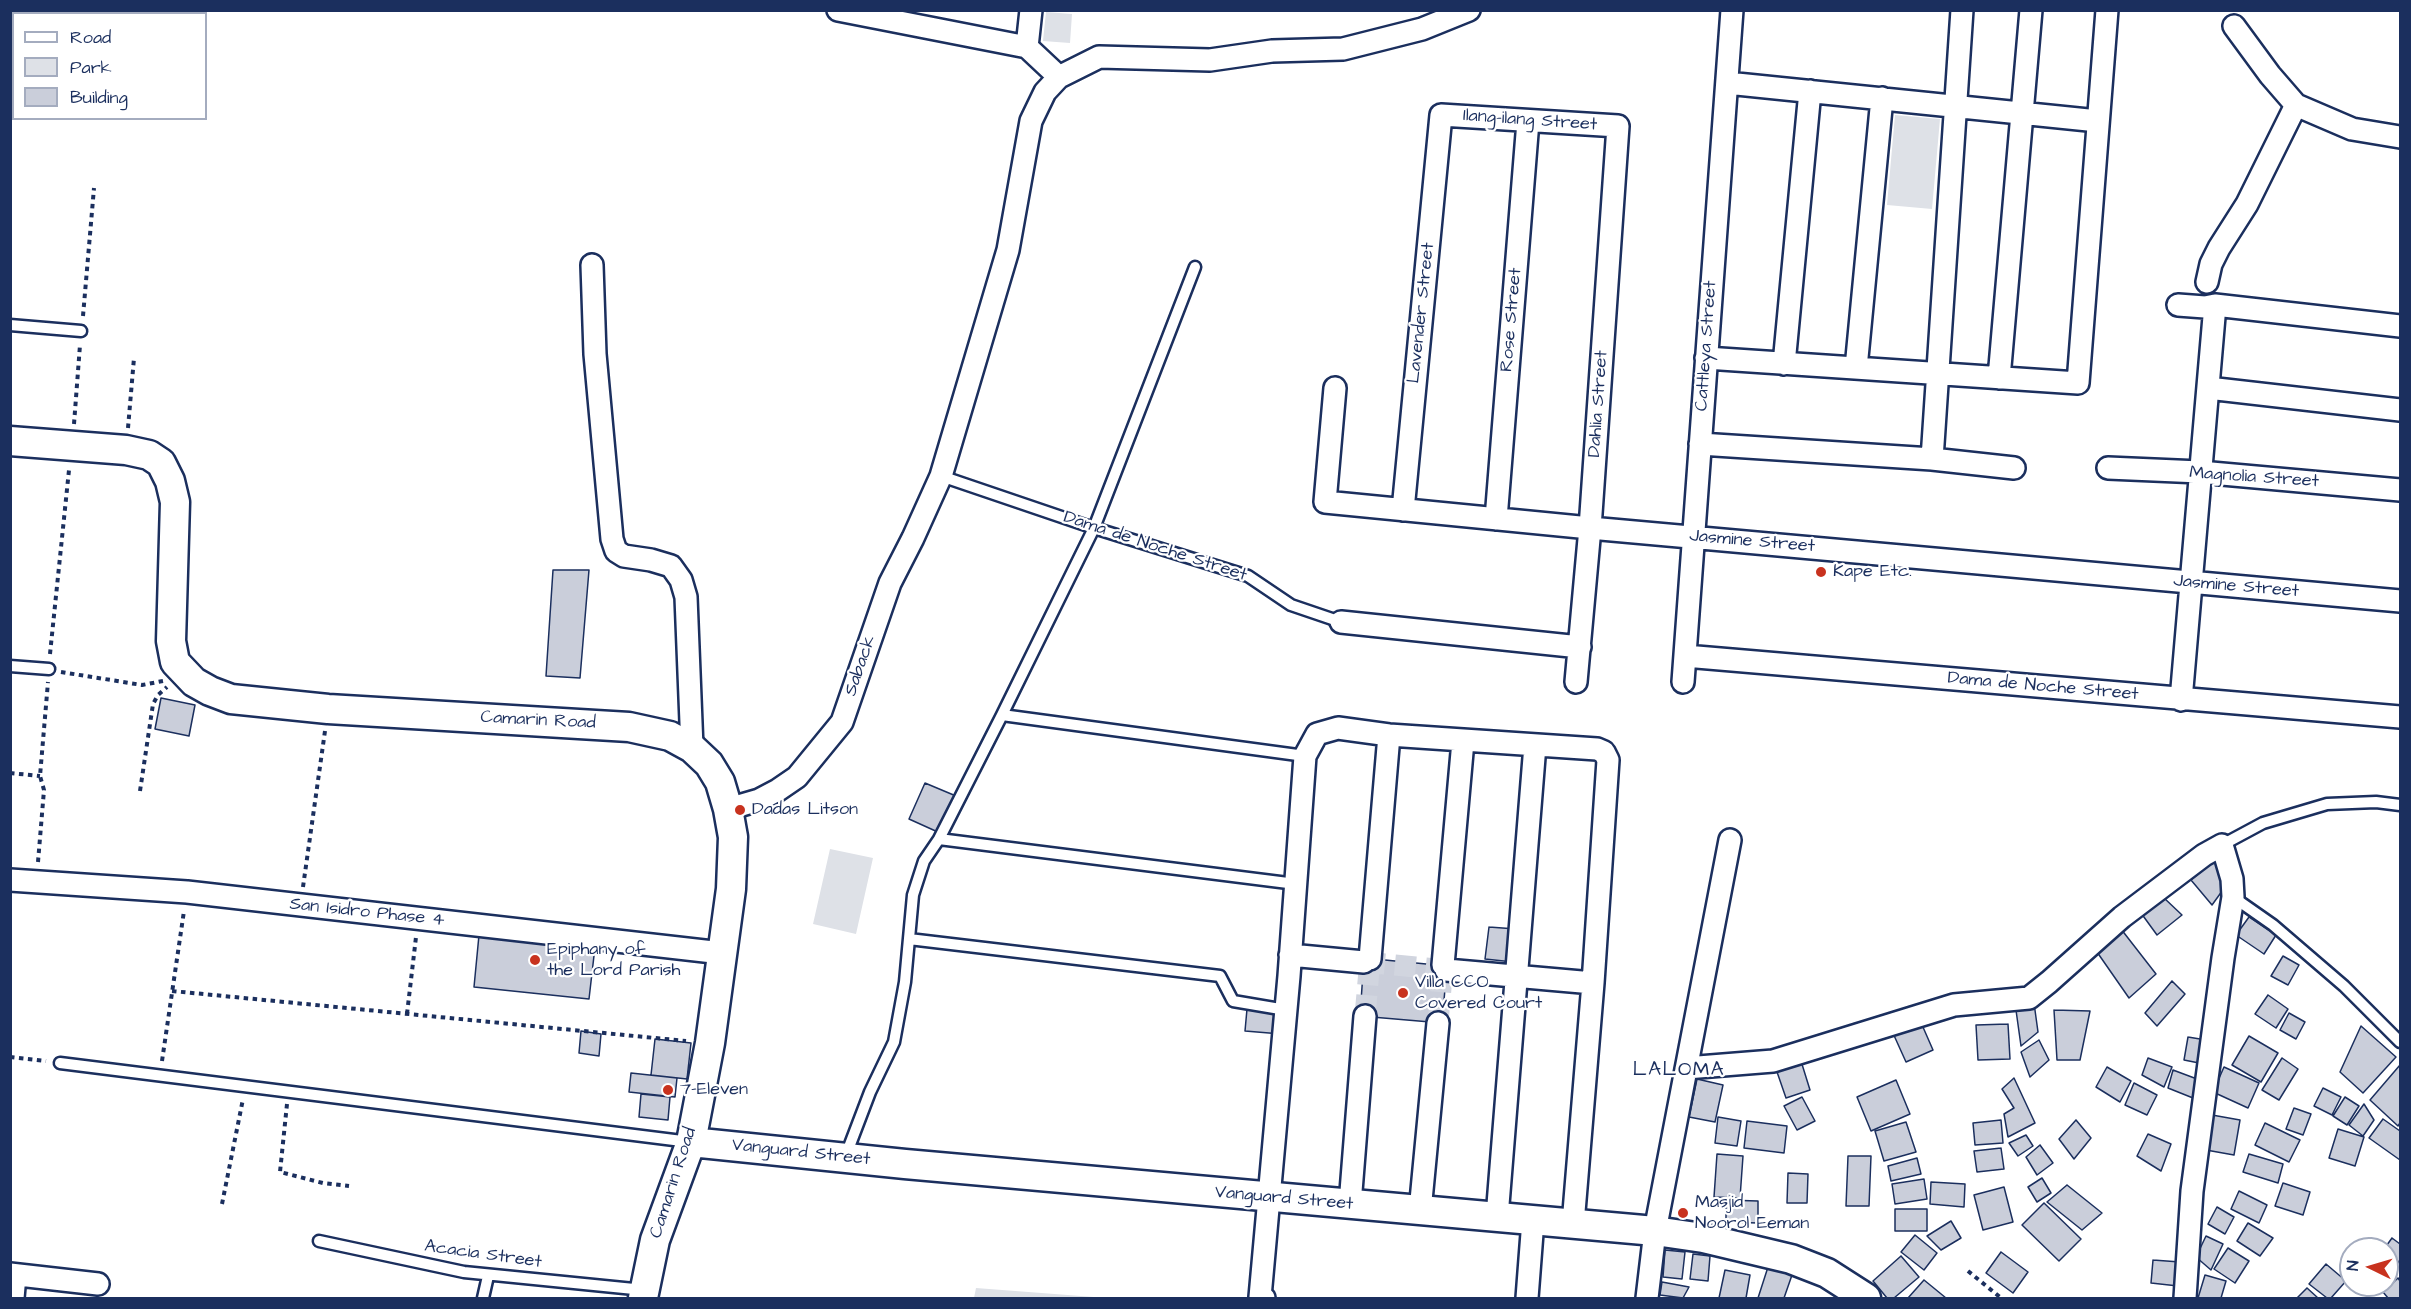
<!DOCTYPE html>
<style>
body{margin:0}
#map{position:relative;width:2411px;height:1309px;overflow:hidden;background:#fff;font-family:"Architects Daughter",sans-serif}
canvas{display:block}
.frame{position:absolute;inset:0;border:12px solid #1b2f5e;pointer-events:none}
.legend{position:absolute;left:12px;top:12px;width:195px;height:108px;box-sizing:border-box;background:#fff;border:2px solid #a4acbf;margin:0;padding:8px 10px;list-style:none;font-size:18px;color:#1b2f5e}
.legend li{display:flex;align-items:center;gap:12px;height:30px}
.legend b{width:30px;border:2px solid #a4acbf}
.north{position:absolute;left:2339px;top:1237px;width:60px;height:60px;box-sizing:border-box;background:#fff;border:2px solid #a4acbf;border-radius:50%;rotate:275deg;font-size:16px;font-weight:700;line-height:24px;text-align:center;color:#1b2f5e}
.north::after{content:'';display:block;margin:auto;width:21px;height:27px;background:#c8321e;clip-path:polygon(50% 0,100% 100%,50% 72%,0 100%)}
</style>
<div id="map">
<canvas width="2411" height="1309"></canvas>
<div class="frame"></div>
<ul class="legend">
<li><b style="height:8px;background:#fff"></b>Road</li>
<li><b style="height:16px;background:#dee1e7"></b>Park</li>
<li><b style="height:16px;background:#caceda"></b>Building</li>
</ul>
<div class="north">N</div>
</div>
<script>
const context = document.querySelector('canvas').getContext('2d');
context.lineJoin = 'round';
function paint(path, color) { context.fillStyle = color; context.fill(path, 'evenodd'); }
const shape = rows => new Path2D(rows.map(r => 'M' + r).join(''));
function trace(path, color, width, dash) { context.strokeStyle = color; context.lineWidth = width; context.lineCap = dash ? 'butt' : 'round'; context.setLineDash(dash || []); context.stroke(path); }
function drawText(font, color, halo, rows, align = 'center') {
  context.font = font + ' "Architects Daughter",sans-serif'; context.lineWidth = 4.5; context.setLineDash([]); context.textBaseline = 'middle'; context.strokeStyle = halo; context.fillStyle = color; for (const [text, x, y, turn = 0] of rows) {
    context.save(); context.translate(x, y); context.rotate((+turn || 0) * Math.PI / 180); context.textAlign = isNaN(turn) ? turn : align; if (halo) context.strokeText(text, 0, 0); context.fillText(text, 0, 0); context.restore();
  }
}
paint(shape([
 [1046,12,1072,14,1070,43,1043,41],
 [1895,115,1940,119,1932,209,1887,205],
 [830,849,873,858,856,934,813,924],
 [976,1288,1107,1298,974,1298]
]), '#dee1e7');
const building = shape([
 [553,570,589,570,580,678,546,676,553,570],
 [161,698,195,705,189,736,155,729,161,698],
 [925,783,956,796,940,833,909,819,925,783],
 [2215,860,2225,887,2212,905,2191,880,2215,860],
 [2163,897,2182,915,2157,935,2141,913,2163,897],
 [2249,917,2276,935,2264,954,2236,935,2249,917],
 [1489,927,1516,929,1513,962,1485,959,1489,927],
 [2121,929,2156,974,2129,998,2097,952,2121,929],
 [479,935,595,947,589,999,474,987,479,935],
 [2283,956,2299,965,2288,985,2271,976,2283,956],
 [1364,958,1447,966,1442,1023,1360,1016,1364,958],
 [2172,981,2185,994,2157,1026,2145,1013,2172,981],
 [2268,995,2288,1009,2276,1028,2255,1014,2268,995],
 [2015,1003,2034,1003,2038,1032,2021,1046,2015,1003],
 [1247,1009,1283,1012,1281,1034,1245,1031,1247,1009],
 [2054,1010,2090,1011,2080,1060,2057,1060,2054,1010],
 [2289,1013,2305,1022,2296,1039,2280,1030,2289,1013],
 [1919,1018,1933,1050,1906,1062,1892,1031,1919,1018],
 [2008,1024,2010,1059,1978,1060,1976,1025,2008,1024],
 [2361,1026,2396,1057,2363,1093,2340,1072,2361,1026],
 [581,1031,601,1034,599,1056,579,1053,581,1031],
 [2249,1036,2278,1053,2261,1082,2232,1065,2249,1036],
 [2188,1037,2206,1040,2204,1064,2184,1060,2188,1037],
 [655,1039,691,1043,687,1079,651,1075,655,1039],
 [2039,1040,2049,1060,2030,1077,2021,1052,2039,1040],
 [2148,1058,2172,1067,2164,1087,2142,1075,2148,1058],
 [2282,1058,2298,1069,2279,1100,2262,1090,2282,1058],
 [1801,1061,1810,1090,1786,1098,1776,1069,1801,1061],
 [2400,1065,2400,1123,2398,1126,2370,1100,2400,1065],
 [2107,1067,2131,1081,2120,1102,2096,1087,2107,1067],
 [2224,1067,2259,1083,2248,1108,2213,1092,2224,1067],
 [2173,1070,2197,1079,2193,1098,2168,1088,2173,1070],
 [631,1073,677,1078,675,1097,629,1092,631,1073],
 [2014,1078,2035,1123,2008,1137,2004,1114,2014,1108,2002,1089,2014,1078],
 [1697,1079,1723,1085,1715,1122,1689,1117,1697,1079],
 [1896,1080,1910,1114,1871,1131,1857,1097,1896,1080],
 [2134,1083,2157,1095,2147,1115,2125,1105,2134,1083],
 [2323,1088,2341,1097,2332,1115,2314,1106,2323,1088],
 [641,1094,670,1097,668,1120,639,1117,641,1094],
 [1802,1097,1815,1121,1797,1130,1784,1106,1802,1097],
 [2345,1097,2359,1106,2347,1125,2333,1116,2345,1097],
 [2364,1104,2374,1120,2363,1136,2349,1125,2364,1104],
 [2294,1108,2311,1114,2303,1135,2286,1129,2294,1108],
 [2212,1115,2240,1120,2234,1155,2206,1150,2212,1115],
 [1718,1117,1741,1121,1737,1146,1715,1143,1718,1117],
 [2383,1119,2400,1131,2400,1160,2369,1138,2383,1119],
 [2001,1120,2003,1143,1975,1145,1973,1123,2001,1120],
 [2076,1120,2091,1138,2074,1159,2059,1139,2076,1120],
 [1747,1121,1787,1126,1784,1153,1744,1148,1747,1121],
 [1906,1122,1916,1152,1884,1161,1875,1131,1906,1122],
 [2265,1123,2300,1140,2289,1162,2255,1145,2265,1123],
 [2338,1129,2364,1137,2355,1166,2329,1158,2338,1129],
 [2148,1134,2171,1144,2161,1171,2137,1156,2148,1134],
 [2026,1135,2033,1146,2018,1156,2009,1143,2026,1135],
 [2040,1145,2053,1163,2037,1175,2026,1157,2040,1145],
 [2001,1148,2004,1169,1977,1172,1974,1151,2001,1148],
 [1717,1154,1743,1156,1740,1198,1714,1197,1717,1154],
 [2249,1154,2283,1164,2278,1183,2243,1172,2249,1154],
 [1848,1156,1871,1156,1869,1206,1846,1206,1848,1156],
 [1917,1158,1921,1174,1891,1181,1888,1166,1917,1158],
 [1788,1173,1808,1174,1807,1203,1787,1203,1788,1173],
 [2042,1178,2051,1193,2037,1202,2028,1187,2042,1178],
 [1924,1179,1927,1199,1895,1204,1892,1184,1924,1179],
 [1931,1182,1965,1184,1964,1207,1930,1204,1931,1182],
 [2283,1183,2310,1192,2303,1215,2275,1206,2283,1183],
 [2067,1185,2102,1213,2082,1230,2047,1202,2067,1185],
 [2004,1187,2013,1222,1983,1230,1974,1195,2004,1187],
 [2239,1191,2267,1205,2259,1223,2231,1209,2239,1191],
 [1726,1200,1758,1201,1758,1223,1726,1222,1726,1200],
 [2044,1203,2081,1239,2059,1261,2022,1225,2044,1203],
 [2217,1207,2234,1217,2225,1234,2208,1224,2217,1207],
 [1895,1209,1927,1209,1927,1231,1895,1231,1895,1209],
 [1951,1221,1961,1238,1941,1250,1927,1236,1951,1221],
 [2248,1223,2273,1238,2260,1256,2237,1241,2248,1223],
 [1915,1235,1937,1253,1924,1270,1901,1252,1915,1235],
 [2206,1236,2223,1244,2211,1270,2196,1257,2206,1236],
 [2392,1238,2400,1244,2400,1260,2394,1268,2387,1263,2387,1249,2384,1249,2392,1238],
 [2228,1248,2249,1261,2235,1283,2214,1269,2228,1248],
 [1665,1250,1685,1252,1682,1279,1663,1277,1665,1250],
 [2001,1252,2028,1272,2013,1293,1986,1273,2001,1252],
 [1693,1254,1710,1256,1708,1281,1690,1279,1693,1254],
 [1901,1256,1919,1277,1894,1298,1887,1298,1873,1281,1901,1256],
 [2153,1260,2180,1262,2178,1286,2151,1283,2153,1260],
 [2326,1264,2346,1281,2331,1298,2327,1298,2309,1284,2326,1264],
 [1768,1267,1792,1275,1784,1298,1758,1298,1768,1267],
 [1725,1270,1750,1275,1746,1298,1719,1298,1725,1270],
 [2205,1275,2226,1281,2221,1298,2198,1298,2205,1275],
 [2398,1278,2400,1281,2400,1298,2388,1298,2383,1292,2398,1278],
 [1924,1280,1946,1298,1908,1298,1924,1280],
 [1662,1282,1689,1287,1683,1298,1660,1295,1662,1282],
 [2307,1288,2318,1298,2297,1298,2307,1288]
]);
paint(building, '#caceda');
trace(building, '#1b2f5e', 1.5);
trace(shape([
 [1364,962,1446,970],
 [1365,1016,1370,959],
 [1438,1023,1443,965]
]), '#d1d5df', 21, [21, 10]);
const lane = shape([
 [10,325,81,331],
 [941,476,1094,528,1248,576,1291,605,1341,622],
 [10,666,49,669],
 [1002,715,1305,756],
 [939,839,1296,884],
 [2222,845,2263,823,2327,804,2376,802,2400,805],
 [2233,897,2273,925,2344,986,2400,1042],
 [909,939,1220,976,1233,1001,1286,1010],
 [60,1063,690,1142],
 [846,1155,870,1092,894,1042,905,982,913,895,924,861,939,839,1002,715,1094,528,1195,267],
 [319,1241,464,1272,644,1290],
 [483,1298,488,1276]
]);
const street = shape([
 [838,10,1027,47],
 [1031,10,1027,47,1059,77],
 [2234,26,2270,75,2296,105,2352,129,2400,137],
 [1727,83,2098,121],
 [592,265,595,354,612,539,616,551,624,556,651,560,671,566,681,580,686,597,692,748],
 [2207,282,2211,264,2219,248,2247,204,2296,105],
 [2178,305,2205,307,2215,305,2400,326],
 [1706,358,2078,383,2107,10],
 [1784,364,1810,91],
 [1856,368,1882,98],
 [1999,378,2031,10],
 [1335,388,1325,502,1590,528,2400,601],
 [2208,388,2400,410],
 [1700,444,1932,459,2014,468],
 [1932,459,1962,10],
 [2108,468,2200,472,2400,490],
 [1403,510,1441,115,1618,126,1590,528,1576,682],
 [1496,519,1528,121],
 [1341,622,1580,647],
 [1685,656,2400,717],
 [1683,682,1732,10],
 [2181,700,2215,305],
 [728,809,759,800,778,790,797,777,842,722,890,583,913,538,941,476,1008,250,1031,121,1045,92,1059,77,1099,57,1210,60,1272,51,1343,49,1422,29,1469,10],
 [10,880,187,892,722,953],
 [1290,955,1364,962],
 [1370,959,1389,735],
 [1443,965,1463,741],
 [1446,970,1593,983],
 [1686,1068,1773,1061,1954,1005,2029,998,2049,982,2122,917,2204,855,2222,845,2232,879,2233,897,2223,958,2192,1191,2185,1298],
 [1350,1204,1365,1016],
 [1420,1211,1438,1023],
 [1497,1217,1535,745],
 [10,1274,98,1284],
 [13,1298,15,1275],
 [1264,1298,1260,1297,1289,976,1305,756,1317,734,1338,728,1389,735,1597,749,1604,752,1608,760,1593,983,1573,1224],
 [1527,1298,1533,1220],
 [1647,1298,1655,1231,1730,840]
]);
const secondary = shape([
 [10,441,126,450,149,455,161,463,170,481,175,502,171,641,175,662,194,682,210,691,231,699,328,709,629,727,670,736,692,748,709,764,720,782,728,809,733,837,731,889,710,1043,691,1142,655,1240,643,1298],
 [691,1142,905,1164,1655,1231,1703,1238,1791,1259,1827,1273,1866,1298]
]);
trace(lane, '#1b2f5e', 15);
trace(street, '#1b2f5e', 26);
trace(secondary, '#1b2f5e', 33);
trace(shape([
 [83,316,94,188],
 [74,424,80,345],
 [128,428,134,358],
 [50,654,69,470],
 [61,672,142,685,163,681],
 [10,773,40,776],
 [140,791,153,704,158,695,167,687],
 [38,862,44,790,40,776,48,682],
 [303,887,325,731],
 [172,991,686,1041],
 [407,1014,416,937],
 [10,1057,46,1061],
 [162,1061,184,911],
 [287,1104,280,1172,323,1183,349,1186],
 [222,1204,243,1099],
 [1968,1271,2001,1298]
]), '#1b2f5e', 4, [4.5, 4.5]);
trace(lane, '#fff', 10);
trace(street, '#fff', 21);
trace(secondary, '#fff', 28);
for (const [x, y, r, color] of [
 [1821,572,6,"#c8321e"],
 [740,810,6,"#c8321e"],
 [535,960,6,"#c8321e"],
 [1403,993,6,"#c8321e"],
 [668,1090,6,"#c8321e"],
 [1683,1213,6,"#c8321e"]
]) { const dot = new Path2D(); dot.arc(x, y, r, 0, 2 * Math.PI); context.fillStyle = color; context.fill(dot); trace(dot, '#fff', 2); }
drawText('18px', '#1b2f5e', '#fff', [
 ["Ilang-ilang Street",1530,121,4],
 ["Lavender Street",1422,313,-84],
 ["Rose Street",1512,320,-85],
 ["Cattleya Street",1707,346,-86],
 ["Dahlia Street",1599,404,-86],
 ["Magnolia Street",2254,478,4],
 ["Jasmine Street",1752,542,5],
 ["Dama de Noche Street",1155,547,18],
 ["Jasmine Street",2236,587,5],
 ["Saback",861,666,-71],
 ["Dama de Noche Street",2043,687,5],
 ["Camarin Road",538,721,3],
 ["San Isidro Phase 4",367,913,6],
 ["Vanguard Street",801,1153,6],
 ["Camarin Road",674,1183,-72],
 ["Vanguard Street",1284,1199,5],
 ["Acacia Street",483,1255,8]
]);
drawText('18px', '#1b2f5e', '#fff', [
 ["Kape Etc.",1833,572],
 ["Dadas Litson",752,810],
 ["Epiphany of",547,950],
 ["the Lord Parish",547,971],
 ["Villa CCO",1415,983],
 ["Covered Court",1415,1004],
 ["7-Eleven",680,1090],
 ["Masjid",1695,1203],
 ["Noorol Eeman",1695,1224]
], 'left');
context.letterSpacing = '1.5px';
drawText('20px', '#1b2f5e', '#fff', [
 ["LALOMA",1679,1071]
]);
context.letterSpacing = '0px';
</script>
